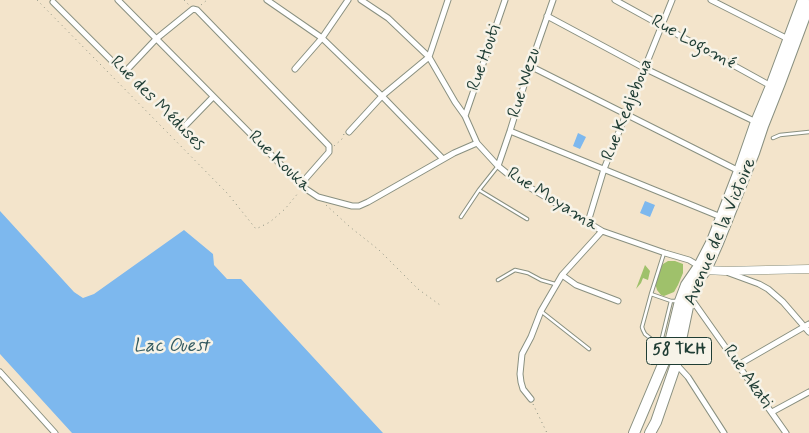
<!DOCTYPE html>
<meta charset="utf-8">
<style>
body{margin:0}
canvas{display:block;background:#f3e4cb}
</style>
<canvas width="809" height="433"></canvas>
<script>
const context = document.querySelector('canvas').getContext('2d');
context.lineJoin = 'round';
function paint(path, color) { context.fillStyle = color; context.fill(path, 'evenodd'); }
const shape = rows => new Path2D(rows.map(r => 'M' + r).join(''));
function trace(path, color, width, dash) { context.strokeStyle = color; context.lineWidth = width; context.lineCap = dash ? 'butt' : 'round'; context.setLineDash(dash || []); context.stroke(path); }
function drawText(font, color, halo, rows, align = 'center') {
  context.font = font + ' Mynerve,sans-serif'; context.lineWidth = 5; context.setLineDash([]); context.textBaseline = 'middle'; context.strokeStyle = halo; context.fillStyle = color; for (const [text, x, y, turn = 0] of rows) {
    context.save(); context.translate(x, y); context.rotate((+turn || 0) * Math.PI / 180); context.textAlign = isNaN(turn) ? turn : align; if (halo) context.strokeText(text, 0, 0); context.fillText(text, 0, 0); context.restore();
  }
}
paint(shape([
 [668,261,675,261,683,264,683,273,678,285,674,292,664,296,661,295,657,290,655,283,661,267,663,264],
 [645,265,650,271,648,280,643,278,641,283,636,289]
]), '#9fc16b');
paint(shape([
 [578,133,586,137,580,149,573,146],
 [645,201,655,205,650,217,640,213],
 [0,211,74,292,83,298,94,294,184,230,213,254,214,265,227,279,241,279,383,433,72,433,0,354]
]), '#7db8ee');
const lane = shape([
 [773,138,780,135,809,132],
 [479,190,527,219],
 [461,217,479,190,498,166],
 [664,253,651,294,671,301],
 [498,280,515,270,528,273,541,280,555,284],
 [651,294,642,327,643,330,645,334,660,346],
 [542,312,589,349],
 [664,351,660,346,671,301,676,301]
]);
const street = shape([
 [118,0,303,187,318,197,352,206,359,206,368,202,454,153,477,143],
 [267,0,322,38,382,96,443,159],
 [361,0,388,18,429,57,455,102,465,116,477,143,498,166,509,175,602,231,665,253,689,260,699,266],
 [615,0,771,86],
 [711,0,788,39],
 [53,2,124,73,156,39,193,9,197,10,329,146,329,152,300,185],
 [547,16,644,68,756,122],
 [530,66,739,171],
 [295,69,322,38,348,0],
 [465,116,505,0],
 [181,130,213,97],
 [510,131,721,217],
 [349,132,382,96,429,57,448,0],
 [498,166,510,131,530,66,553,0],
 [588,222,604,169,672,0],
 [729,273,759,284,768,289,783,302,809,332],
 [562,275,576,285,618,301],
 [690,297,786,433],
 [676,364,688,377,724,433],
 [738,365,809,324],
 [0,372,55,433],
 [531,399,523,389,521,382,520,374,522,354,531,337,541,311,562,275,602,231],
 [772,412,809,392]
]);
const secondary = shape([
 [706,270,725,271,809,269]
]);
const highway = shape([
 [634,433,667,355,680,301,686,285,699,266,712,241,739,171,756,122,771,86,803,0],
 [650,433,656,422,676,364,690,297,700,278,706,270,718,243,754,153,763,126,780,83,809,5]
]);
trace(lane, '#899080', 4.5);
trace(street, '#899080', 7);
trace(secondary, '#899080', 9);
trace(highway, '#899080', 12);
trace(shape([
 [37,0,228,194,256,229,270,222,285,209,299,192],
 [184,0,189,5],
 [201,5,207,0],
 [334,146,342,139,344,134],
 [326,205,350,227,379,250,418,289,440,305],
 [533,404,547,433]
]), '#899080', 1, [1, 4]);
trace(lane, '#fff', 2.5);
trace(street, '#fff', 5);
trace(secondary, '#fff', 8);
trace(highway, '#fff', 10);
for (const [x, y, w] of [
 [679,351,65]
]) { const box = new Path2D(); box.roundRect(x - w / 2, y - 13.5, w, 27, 4); context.fillStyle = '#f7f3e8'; context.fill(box); trace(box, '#1f3d34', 1); }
drawText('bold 16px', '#1f3d34', null, [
 ["58 TKH",679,351]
]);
drawText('18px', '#1f3d34', '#f7f3e8', [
 ["Rue Logomé",693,43,29],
 ["Rue Houti",485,58,-71],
 ["Rue Wezu",525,83,-73],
 ["Rue des Méduses",157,104,45],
 ["Rue Kedjeboua",628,110,-68],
 ["Rue Kouka",279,162,44],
 ["Rue Moyama",552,200,32],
 ["Avenue de la Victoire",721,232,-67],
 ["Rue Akati",747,377,55]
]);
drawText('italic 19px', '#365c62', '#f7f3e8', [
 ["Lac Ouest",171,347]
]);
</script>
